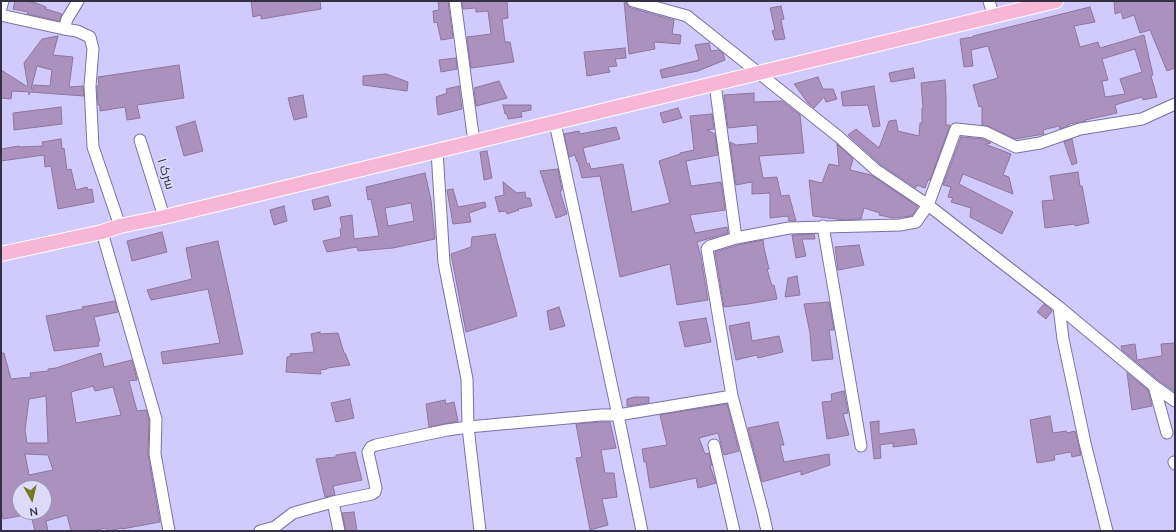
<!DOCTYPE html>
<meta charset="utf-8">
<style>
body{margin:0}
#map{position:relative;width:1176px;height:532px;overflow:hidden;background:#d1cbfd;font-family:"Nunito Sans",sans-serif}
canvas{display:block}
.frame{position:absolute;inset:0;border:2px solid #333044;pointer-events:none}
.north{position:absolute;left:12px;top:480px;width:40px;height:40px;box-sizing:border-box;background:#dedbfa;border:1px solid #9a97b1;border-radius:50%;rotate:172deg;font-size:11px;font-weight:700;line-height:16px;text-align:center;color:#333044}
.north::after{content:'';display:block;margin:auto;width:14px;height:18px;background:#76771e;clip-path:polygon(50% 0,100% 100%,50% 72%,0 100%)}
</style>
<div id="map">
<canvas width="1176" height="532"></canvas>
<div class="frame"></div>
<div class="north">N</div>
</div>
<script>
const context = document.querySelector('canvas').getContext('2d');
context.lineJoin = 'round';
function paint(path, color) { context.fillStyle = color; context.fill(path, 'evenodd'); }
const shape = rows => new Path2D(rows.map(r => 'M' + r).join(''));
function trace(path, color, width, dash) { context.strokeStyle = color; context.lineWidth = width; context.lineCap = dash ? 'butt' : 'round'; context.setLineDash(dash || []); context.stroke(path); }
function drawText(font, color, halo, rows, align = 'center') {
  context.font = font + ' "Nunito Sans",Cairo,sans-serif'; context.lineWidth = 3; context.setLineDash([]); context.textBaseline = 'middle'; context.strokeStyle = halo; context.fillStyle = color; for (const [text, x, y, turn = 0] of rows) {
    context.save(); context.translate(x, y); context.rotate((+turn || 0) * Math.PI / 180); context.textAlign = isNaN(turn) ? turn : align; if (halo) context.strokeText(text, 0, 0); context.fillText(text, 0, 0); context.restore();
  }
}
const building = shape([
 [15,1,25,1,36,3,46,7,46,9,62,14,59,21,27,14,28,12,13,9,15,1],
 [251,1,320,1,321,9,261,19,261,15,253,17,251,1],
 [438,1,448,1,453,38,441,40,437,22,434,23,433,11,439,10,438,1],
 [462,1,507,1,508,18,502,19,505,42,510,42,514,62,471,68,467,37,491,34,488,11,476,12,476,8,463,9,462,1],
 [624,1,626,2,628,6,631,8,674,20,672,34,681,35,680,44,654,42,655,49,629,54,624,1],
 [1114,1,1175,1,1175,68,1167,71,1150,30,1140,33,1134,15,1123,19,1121,12,1115,14,1114,1],
 [781,6,784,19,781,20,785,39,775,40,772,31,775,30,770,8,781,6],
 [1090,7,1095,22,1074,26,1080,47,1098,42,1100,48,1144,35,1153,75,1151,76,1157,97,1143,100,1142,97,1115,105,1117,113,1085,120,1086,121,1069,124,1069,125,1060,129,1059,126,1043,130,1044,134,1015,139,988,126,982,125,982,106,979,107,973,85,998,78,988,46,971,50,973,66,964,67,960,39,973,37,973,36,1090,7],
 [1135,49,1142,72,1120,79,1125,94,1105,97,1102,81,1108,80,1102,59,1135,49],
 [58,36,53,55,73,57,69,87,83,86,84,96,30,92,29,95,29,92,12,91,11,99,1,98,1,70,28,87,24,63,42,39,58,36],
 [37,66,52,70,50,86,33,85,33,90,31,89,37,66],
 [709,43,711,51,719,50,723,53,725,60,698,71,662,78,660,70,699,60,695,45,709,43],
 [625,48,626,58,615,59,617,66,608,67,610,72,587,76,584,52,625,48],
 [456,58,457,69,441,72,439,60,456,58],
 [179,65,184,98,137,105,140,118,127,120,125,107,100,111,100,105,98,105,97,86,99,85,98,77,179,65],
 [913,68,915,78,891,82,889,73,913,68],
 [386,74,408,82,407,91,363,85,363,76,386,74],
 [818,77,823,89,833,89,837,99,826,102,824,97,814,108,808,103,794,84,818,77],
 [945,80,946,96,946,125,950,125,930,180,928,180,925,188,916,185,916,188,880,164,848,135,856,129,879,148,889,121,896,120,898,131,919,136,920,123,922,123,922,108,923,108,921,83,945,80],
 [499,81,507,98,476,106,474,88,499,81],
 [459,86,462,109,438,115,436,97,447,93,446,89,459,86],
 [874,86,880,126,873,127,868,105,843,106,841,92,874,86],
 [754,93,754,102,782,101,800,115,804,153,759,156,763,178,777,177,781,196,789,195,796,221,789,221,788,216,770,218,770,193,752,194,752,182,736,185,730,142,736,145,758,143,757,125,728,128,724,95,754,93],
 [303,95,307,117,294,120,288,98,303,95],
 [503,105,531,105,531,110,521,112,522,117,508,119,507,114,505,114,503,105],
 [61,107,62,124,14,130,13,113,61,107],
 [678,108,682,118,663,123,660,113,678,108],
 [712,114,714,129,707,130,715,134,718,155,686,161,691,186,721,182,725,210,690,215,695,233,727,227,728,233,697,242,701,258,708,300,677,305,670,264,620,277,600,176,582,178,578,162,577,162,575,155,569,157,564,134,579,131,580,134,616,127,620,139,583,148,587,164,589,163,591,169,623,164,632,212,670,203,659,161,680,154,680,153,694,150,690,116,712,114],
 [195,121,203,151,184,156,176,127,195,121],
 [961,137,983,139,991,143,985,144,1011,154,1003,175,1009,177,1013,194,963,174,959,184,1013,212,1002,234,970,217,971,208,951,202,953,198,948,197,951,187,943,185,961,137],
 [61,139,62,149,64,148,67,170,71,169,76,190,87,187,88,190,92,189,94,202,58,209,51,166,45,167,44,155,1,161,1,149,19,146,19,147,43,146,42,142,61,139],
 [1072,139,1077,163,1072,165,1064,142,1072,139],
 [837,144,853,159,850,170,871,175,917,206,917,208,912,216,893,218,879,215,880,213,864,208,861,219,844,220,813,216,809,180,822,183,829,164,839,166,837,144],
 [487,151,492,178,484,180,480,152,487,151],
 [558,169,562,190,560,192,567,214,556,218,540,171,558,169],
 [1078,172,1080,186,1082,186,1089,223,1075,226,1075,224,1045,228,1042,201,1054,200,1050,176,1078,172],
 [425,173,431,200,435,239,393,248,358,251,357,247,327,252,323,241,341,237,340,229,342,228,340,217,352,215,354,239,379,236,371,199,368,200,366,187,425,173],
 [411,203,414,221,388,226,385,208,411,203],
 [503,182,517,193,525,192,526,198,530,198,532,206,518,209,519,210,507,214,506,211,499,212,495,197,504,195,503,182],
 [453,189,458,207,485,202,486,207,469,213,471,222,453,224,447,190,453,189],
 [328,196,331,206,314,210,312,200,328,196],
 [284,206,287,221,274,225,270,210,284,206],
 [162,232,167,252,132,261,127,241,162,232],
 [495,234,517,316,466,332,451,254,471,247,472,237,495,234],
 [814,234,815,239,802,239,806,256,796,258,792,235,814,234],
 [763,240,764,248,769,269,767,269,772,286,774,285,777,299,748,304,724,307,715,252,738,245,763,240],
 [218,241,243,354,163,364,161,352,220,343,208,289,151,300,147,290,192,279,186,248,218,241],
 [859,245,864,265,838,270,835,247,859,245],
 [797,276,800,295,785,297,788,278,797,276],
 [115,301,118,312,94,317,100,341,98,342,99,346,54,351,46,316,83,309,82,307,115,301],
 [829,302,834,330,829,330,833,359,812,361,810,333,804,304,829,302],
 [1044,304,1052,311,1046,319,1037,312,1044,304],
 [559,307,565,326,550,330,547,311,559,307],
 [706,318,711,342,685,347,679,322,706,318],
 [749,322,752,341,779,336,783,352,758,358,757,355,736,360,729,326,749,322],
 [320,332,320,334,338,333,344,353,345,353,350,365,327,368,327,369,320,370,321,374,286,372,287,357,291,356,290,354,314,352,311,334,320,332],
 [1175,343,1175,392,1158,380,1122,350,1121,346,1135,344,1137,360,1161,356,1162,355,1161,344,1175,343],
 [1,353,4,353,11,379,31,377,30,373,48,371,48,369,56,368,101,353,104,367,132,360,137,380,129,381,137,411,146,410,149,420,148,455,160,522,122,529,122,528,109,531,107,531,106,528,93,531,71,531,67,515,46,521,48,531,35,531,30,512,44,512,44,488,20,488,20,516,3,519,1,509,1,353],
 [93,386,95,391,113,387,121,415,76,423,71,392,93,386],
 [46,396,48,443,27,443,25,430,29,399,46,396],
 [25,454,48,455,53,470,29,475,25,454],
 [1127,373,1148,390,1152,406,1132,410,1127,373],
 [844,391,848,413,843,414,849,435,827,439,822,402,832,401,831,394,844,391],
 [635,397,649,397,649,403,627,406,627,399,635,397],
 [350,399,354,418,336,422,331,403,350,399],
 [445,400,446,404,454,402,458,421,429,427,426,404,445,400],
 [727,404,739,451,724,455,718,433,699,438,705,454,709,453,712,465,710,466,716,483,698,488,696,478,650,488,646,462,644,462,642,449,667,445,660,415,727,404],
 [1050,416,1053,433,1066,431,1067,433,1075,431,1081,455,1072,457,1071,452,1054,455,1055,460,1037,463,1030,420,1050,416],
 [879,421,879,434,914,429,917,444,893,447,893,443,880,445,881,458,874,459,870,422,879,421],
 [601,422,610,422,616,448,601,450,605,473,614,473,617,497,602,499,608,525,590,530,576,458,582,457,576,424,601,422],
 [778,422,784,445,780,445,784,462,829,454,830,465,801,475,801,471,762,482,748,428,778,422],
 [355,452,362,480,333,486,335,495,325,497,316,459,336,457,336,455,355,452],
 [354,512,357,531,346,531,342,513,354,512]
]);
paint(building, '#ab92be');
trace(building, '#8d759f', 1);
const minor = shape([
 [455,1,474,142],
 [633,1,687,16,839,137,876,170,928,205,1059,307,1154,386,1175,401],
 [989,1,994,17],
 [1,8,3,1],
 [1,15,64,29,77,31,90,37,93,49,90,86,93,147,120,226],
 [64,29,67,19,78,1],
 [715,84,736,238],
 [555,123,618,415,642,531],
 [140,140,164,217],
 [437,151,444,263,467,379,468,427,480,531],
 [823,226,861,446],
 [102,232,156,419,155,454,169,531],
 [1059,307,1063,339,1085,443,1107,531],
 [1154,386,1167,433],
 [714,445,734,531],
 [1174,462,1175,464],
 [333,502,339,531],
 [260,531,275,527,293,513,333,502,372,494,375,492,376,488,368,452,371,447,376,445,447,430,468,427,601,415,618,415,732,396],
 [767,531,763,513,732,396,707,249,710,246,736,238,789,228,900,225,916,222,928,205,956,129,985,132,1016,147,1040,143,1080,129,1142,119,1175,104]
]);
const major = shape([
 [1,254,102,232,120,226,164,217,1056,1]
]);
trace(minor, '#7973a0', 13);
trace(major, '#fff', 16);
trace(minor, '#fff', 11);
trace(major, '#f8b6d7', 14);
drawText('13px', '#333044', '#dedbfa', [
 ["سرک ۱",165,174,73]
]);
</script>
